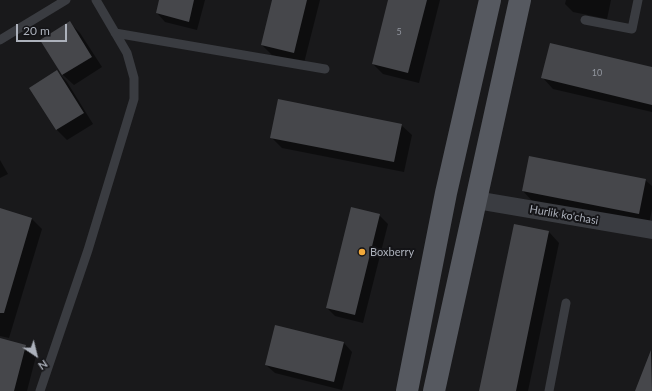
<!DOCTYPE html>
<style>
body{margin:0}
#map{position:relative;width:652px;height:391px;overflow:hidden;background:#19191b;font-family:Lato,sans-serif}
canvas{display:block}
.north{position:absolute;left:16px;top:335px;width:40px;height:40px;-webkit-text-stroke:3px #141417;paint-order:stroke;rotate:145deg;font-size:11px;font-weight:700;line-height:16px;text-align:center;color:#acb1bb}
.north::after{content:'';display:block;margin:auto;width:14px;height:18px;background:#acb1bb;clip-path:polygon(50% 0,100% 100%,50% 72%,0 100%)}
.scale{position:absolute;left:16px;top:24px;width:51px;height:18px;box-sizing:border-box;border:2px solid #acb1bb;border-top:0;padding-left:5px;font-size:12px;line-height:14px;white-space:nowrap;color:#acb1bb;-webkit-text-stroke:3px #141417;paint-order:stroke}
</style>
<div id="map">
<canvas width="652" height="391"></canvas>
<div class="north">N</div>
<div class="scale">20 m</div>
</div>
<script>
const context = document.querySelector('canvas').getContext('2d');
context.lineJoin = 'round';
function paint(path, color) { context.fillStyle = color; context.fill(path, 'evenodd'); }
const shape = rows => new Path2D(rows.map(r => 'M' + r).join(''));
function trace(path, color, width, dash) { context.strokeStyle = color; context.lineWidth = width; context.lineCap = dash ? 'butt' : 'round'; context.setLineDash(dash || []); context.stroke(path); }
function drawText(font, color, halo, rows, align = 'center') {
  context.font = font + ' Lato,sans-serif'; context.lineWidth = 4; context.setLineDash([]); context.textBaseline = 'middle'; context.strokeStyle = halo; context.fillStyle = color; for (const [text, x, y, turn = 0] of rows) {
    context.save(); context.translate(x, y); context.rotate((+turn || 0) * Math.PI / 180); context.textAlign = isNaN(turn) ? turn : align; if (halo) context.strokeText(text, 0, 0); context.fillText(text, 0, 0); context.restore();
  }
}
paint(shape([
 [160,0,205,0,197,30,165,22,157,13],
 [273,0,320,0,304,63,272,55,262,45],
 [389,0,440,0,419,83,383,74,373,64],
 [566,0,611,0,607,19,573,12,565,4],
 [70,23,80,33,102,67,74,85,63,75,42,40],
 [652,68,652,112,553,89,543,78],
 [57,71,67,82,93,124,67,140,57,130],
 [401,125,412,135,404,172,282,148,271,137],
 [0,160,8,174,0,178],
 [645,180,652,186,652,209,649,224,533,202,523,191],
 [0,215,32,219,42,229,9,338,0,336],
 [379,215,388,224,363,323,335,316,327,308],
 [549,232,559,243,528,391,480,391],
 [0,339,25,346,36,356,27,391,0,391],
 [344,343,352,352,342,390,275,373,266,365],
 [652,351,652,391,636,391]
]), '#0007');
paint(shape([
 [159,0,194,0,189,22,156,13],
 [272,0,307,0,294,53,261,45],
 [388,0,427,0,408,73,372,64],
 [70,21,92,57,62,75,40,40],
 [550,43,652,67,652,105,541,78],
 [57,70,84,113,56,130,29,88],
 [278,99,402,124,394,162,270,138],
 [529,156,646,179,639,214,522,191],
 [351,207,380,214,355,315,326,308],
 [0,208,32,218,4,313,0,313],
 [514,224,549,231,516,391,479,391],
 [275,325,344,342,334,382,265,365],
 [0,338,26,345,14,391,0,391],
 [651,350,652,391,635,391]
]), '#46474b');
trace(shape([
 [585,20,632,29,638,0],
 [115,33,325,69],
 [0,40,66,0],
 [40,391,88,250,134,99,134,78,127,53,96,0],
 [549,391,566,303]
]), '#3a3c41', 9);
trace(shape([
 [476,200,652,230]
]), '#3a3c41', 18);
trace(shape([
 [407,391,446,193,490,0],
 [434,391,520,0]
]), '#565960', 22);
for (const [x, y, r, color] of [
 [362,252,4,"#f2a93b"]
]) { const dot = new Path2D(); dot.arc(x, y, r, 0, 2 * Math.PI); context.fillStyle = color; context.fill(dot); trace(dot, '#141417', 1.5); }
drawText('9px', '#92969f', null, [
 ["5",399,32],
 ["10",597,73]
]);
drawText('11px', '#acb1bb', '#141417', [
 ["Hurlik ko'chasi",564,215,10]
]);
drawText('11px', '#acb1bb', '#141417', [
 ["Boxberry",370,252]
], 'left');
</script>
